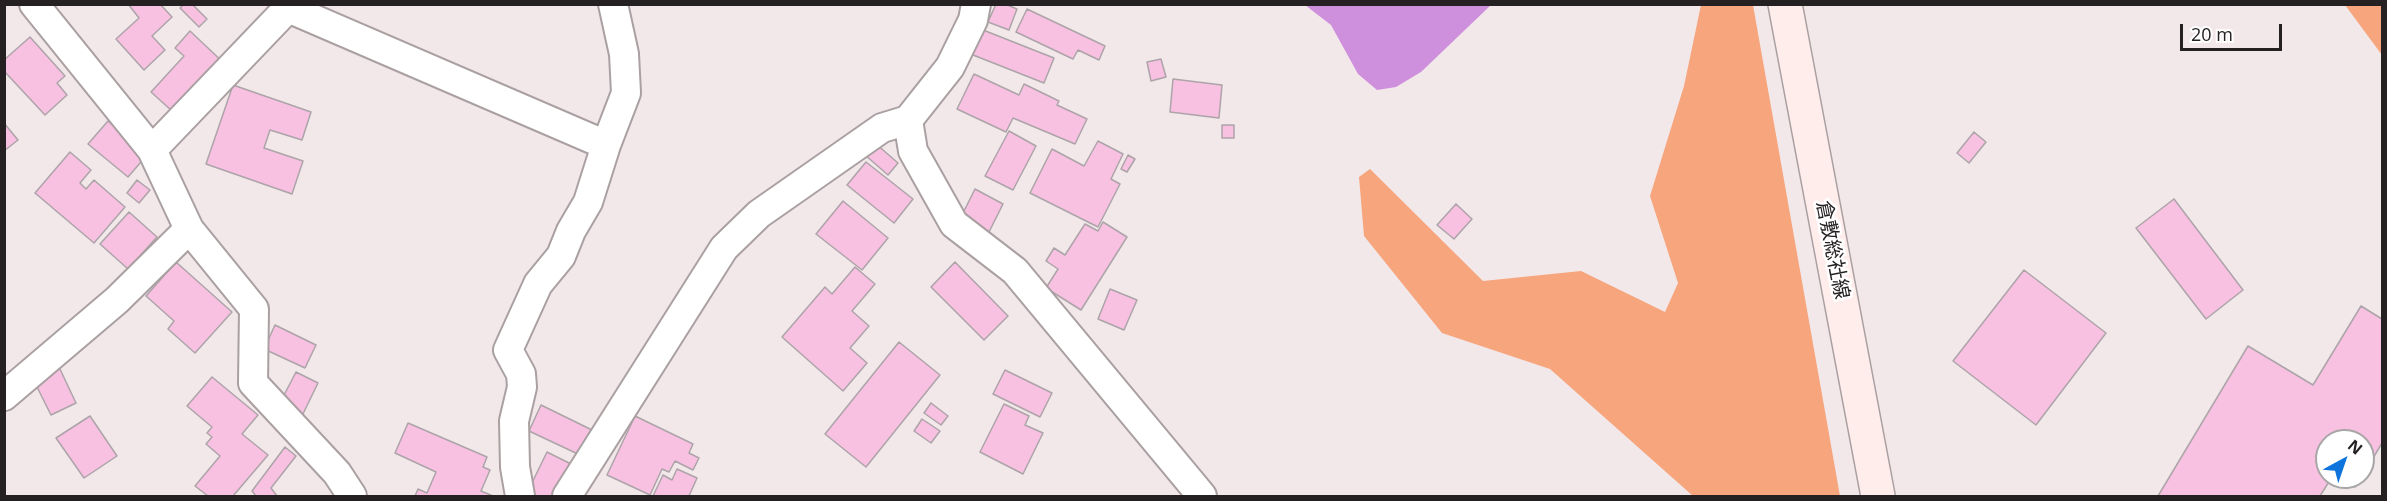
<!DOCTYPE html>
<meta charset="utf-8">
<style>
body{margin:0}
#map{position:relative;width:2387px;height:501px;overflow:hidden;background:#f2e8ea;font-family:"Open Sans",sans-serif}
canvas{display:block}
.frame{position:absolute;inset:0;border:6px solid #252122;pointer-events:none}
.north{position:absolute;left:2315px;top:429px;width:60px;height:60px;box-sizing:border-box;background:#fff;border:2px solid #a8a6a7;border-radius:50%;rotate:40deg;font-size:16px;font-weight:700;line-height:24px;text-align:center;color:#252122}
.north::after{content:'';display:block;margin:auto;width:21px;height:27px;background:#0e74dc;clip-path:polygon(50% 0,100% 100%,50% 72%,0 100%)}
.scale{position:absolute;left:2180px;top:24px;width:102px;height:27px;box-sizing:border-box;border:3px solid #252122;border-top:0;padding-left:8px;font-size:18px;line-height:21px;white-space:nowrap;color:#252122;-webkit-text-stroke:4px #fff;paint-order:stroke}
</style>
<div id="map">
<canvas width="2387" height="501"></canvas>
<div class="frame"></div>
<div class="north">N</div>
<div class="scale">20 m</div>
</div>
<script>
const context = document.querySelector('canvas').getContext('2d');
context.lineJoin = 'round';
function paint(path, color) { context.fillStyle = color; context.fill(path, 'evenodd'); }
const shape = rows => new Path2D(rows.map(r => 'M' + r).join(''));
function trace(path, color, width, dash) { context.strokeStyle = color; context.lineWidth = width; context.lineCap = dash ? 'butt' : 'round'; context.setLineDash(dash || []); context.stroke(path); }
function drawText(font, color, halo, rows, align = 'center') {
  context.font = font + ' "Open Sans","Noto Sans JP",sans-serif'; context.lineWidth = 5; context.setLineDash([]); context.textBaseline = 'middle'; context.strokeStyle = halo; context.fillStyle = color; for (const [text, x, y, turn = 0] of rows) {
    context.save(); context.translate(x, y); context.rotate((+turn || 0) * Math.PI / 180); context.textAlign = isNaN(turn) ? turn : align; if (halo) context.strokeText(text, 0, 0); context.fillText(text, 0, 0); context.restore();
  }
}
paint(shape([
 [1701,5,1753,5,1840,496,1693,496,1550,369,1442,333,1364,236,1359,177,1370,169,1483,281,1581,271,1665,312,1678,283,1650,196,1684,86],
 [2345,5,2382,5,2382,55]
]), '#f6a57d');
paint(shape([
 [1305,5,1491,5,1421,72,1396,87,1377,90,1358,74,1331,25]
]), '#ce8fdc');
const building = shape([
 [160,4,172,17,152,36,165,50,144,70,116,39,139,18,128,4,160,4],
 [184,4,192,4,207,19,199,27,180,8,184,4],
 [996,4,1005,4,1017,9,1009,30,988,22,996,4],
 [1027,9,1105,46,1099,60,1078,50,1073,59,1016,32,1027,9],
 [978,28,1054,58,1044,83,968,53,978,28],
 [190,31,226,65,172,111,151,92,184,56,175,48,190,31],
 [30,37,65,76,57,83,67,95,45,115,4,71,4,60,30,37],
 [1161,59,1166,77,1151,81,1147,62,1161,59],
 [974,74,1019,95,1024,84,1059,101,1057,105,1087,119,1075,144,1013,118,1006,132,957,109,974,74],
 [1173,79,1222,85,1219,118,1170,112,1173,79],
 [233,85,311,112,302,140,270,130,264,148,303,161,292,194,206,164,233,85],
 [108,121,147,155,128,177,88,144,108,121],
 [4,123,18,140,4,151,4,123],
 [1222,125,1234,125,1234,138,1222,138,1222,125],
 [1009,131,1036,146,1013,190,985,176,1009,131],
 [1974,132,1986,142,1969,163,1957,153,1974,132],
 [1098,141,1123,154,1111,179,1120,184,1098,227,1030,193,1052,149,1084,166,1098,141],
 [875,143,898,163,888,175,865,155,875,143],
 [70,152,91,170,80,183,86,189,94,180,125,207,94,243,35,193,70,152],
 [1128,155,1135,159,1127,172,1121,169,1128,155],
 [866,162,913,199,894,223,847,185,866,162],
 [137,180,150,190,139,203,127,193,137,180],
 [975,189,1003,204,988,234,960,219,975,189],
 [2174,199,2243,290,2206,319,2136,228,2174,199],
 [843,201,888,238,862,270,816,234,843,201],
 [1456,204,1472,219,1454,239,1437,225,1456,204],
 [129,212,157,237,128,269,100,244,129,212],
 [1103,222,1127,237,1081,310,1046,288,1058,269,1046,261,1054,248,1065,255,1085,224,1098,231,1103,222],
 [176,262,232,312,195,353,168,329,174,321,146,296,176,262],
 [955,262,1008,316,984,340,931,287,955,262],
 [855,267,875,284,852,311,869,326,850,348,867,363,843,391,782,337,825,287,832,294,855,267],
 [2024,270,2106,333,2036,425,1953,361,2024,270],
 [1110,289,1137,300,1124,330,1098,319,1110,289],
 [2361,306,2382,319,2382,443,2363,475,2363,441,2327,441,2327,477,2332,477,2320,496,2158,496,2248,346,2313,385,2361,306],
 [275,325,316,345,305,368,264,349,275,325],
 [899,342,940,375,866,467,825,434,899,342],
 [59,367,76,403,51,415,33,379,59,367],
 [1005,370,1052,393,1040,417,993,394,1005,370],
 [296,372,318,383,301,418,283,397,296,372],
 [212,377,258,415,242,434,268,455,233,496,208,496,195,486,220,456,206,444,212,437,207,433,212,427,187,406,212,377],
 [931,403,948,416,941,425,924,413,931,403],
 [1004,404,1029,416,1025,425,1043,433,1023,474,980,452,1004,404],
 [541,405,592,430,580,455,529,431,541,405],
 [90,416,117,456,84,478,56,438,90,416],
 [635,416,693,444,689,453,699,458,693,470,675,461,669,472,662,469,650,495,607,475,635,416],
 [922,419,940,431,931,443,914,431,922,419],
 [408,423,487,457,483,467,490,470,481,491,493,496,415,496,418,489,427,493,436,472,395,453,408,423],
 [285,447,296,456,271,488,277,496,256,496,252,491,285,447],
 [547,452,575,466,560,496,530,496,526,495,547,452],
 [677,469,697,478,689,496,653,496,663,475,672,480,677,469],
 [2338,477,2362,477,2355,487,2338,477]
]);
paint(building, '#f8c0e1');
trace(building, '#aca4a8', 1.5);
const minor = shape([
 [34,4,152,150,189,229,254,309,253,383,337,473,352,496],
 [288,8,606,145],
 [908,120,913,151,954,224,1015,271,1202,496],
 [152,150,288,8,285,4],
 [4,396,117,300,189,229],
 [520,496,515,467,514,421,522,387,521,374,508,350,538,284,561,256,571,231,588,202,606,145,626,93,624,54,613,4],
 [567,496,724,248,759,214,882,128,908,120,950,67,973,20,976,4]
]);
const secondary = shape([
 [1785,4,1878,496]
]);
trace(minor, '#aaa0a2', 32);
trace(secondary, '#aaa0a2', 36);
trace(minor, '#fff', 28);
trace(secondary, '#ffedec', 33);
drawText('20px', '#252122', '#fff', [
 ["倉敷総社線",1832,250,79]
]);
</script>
